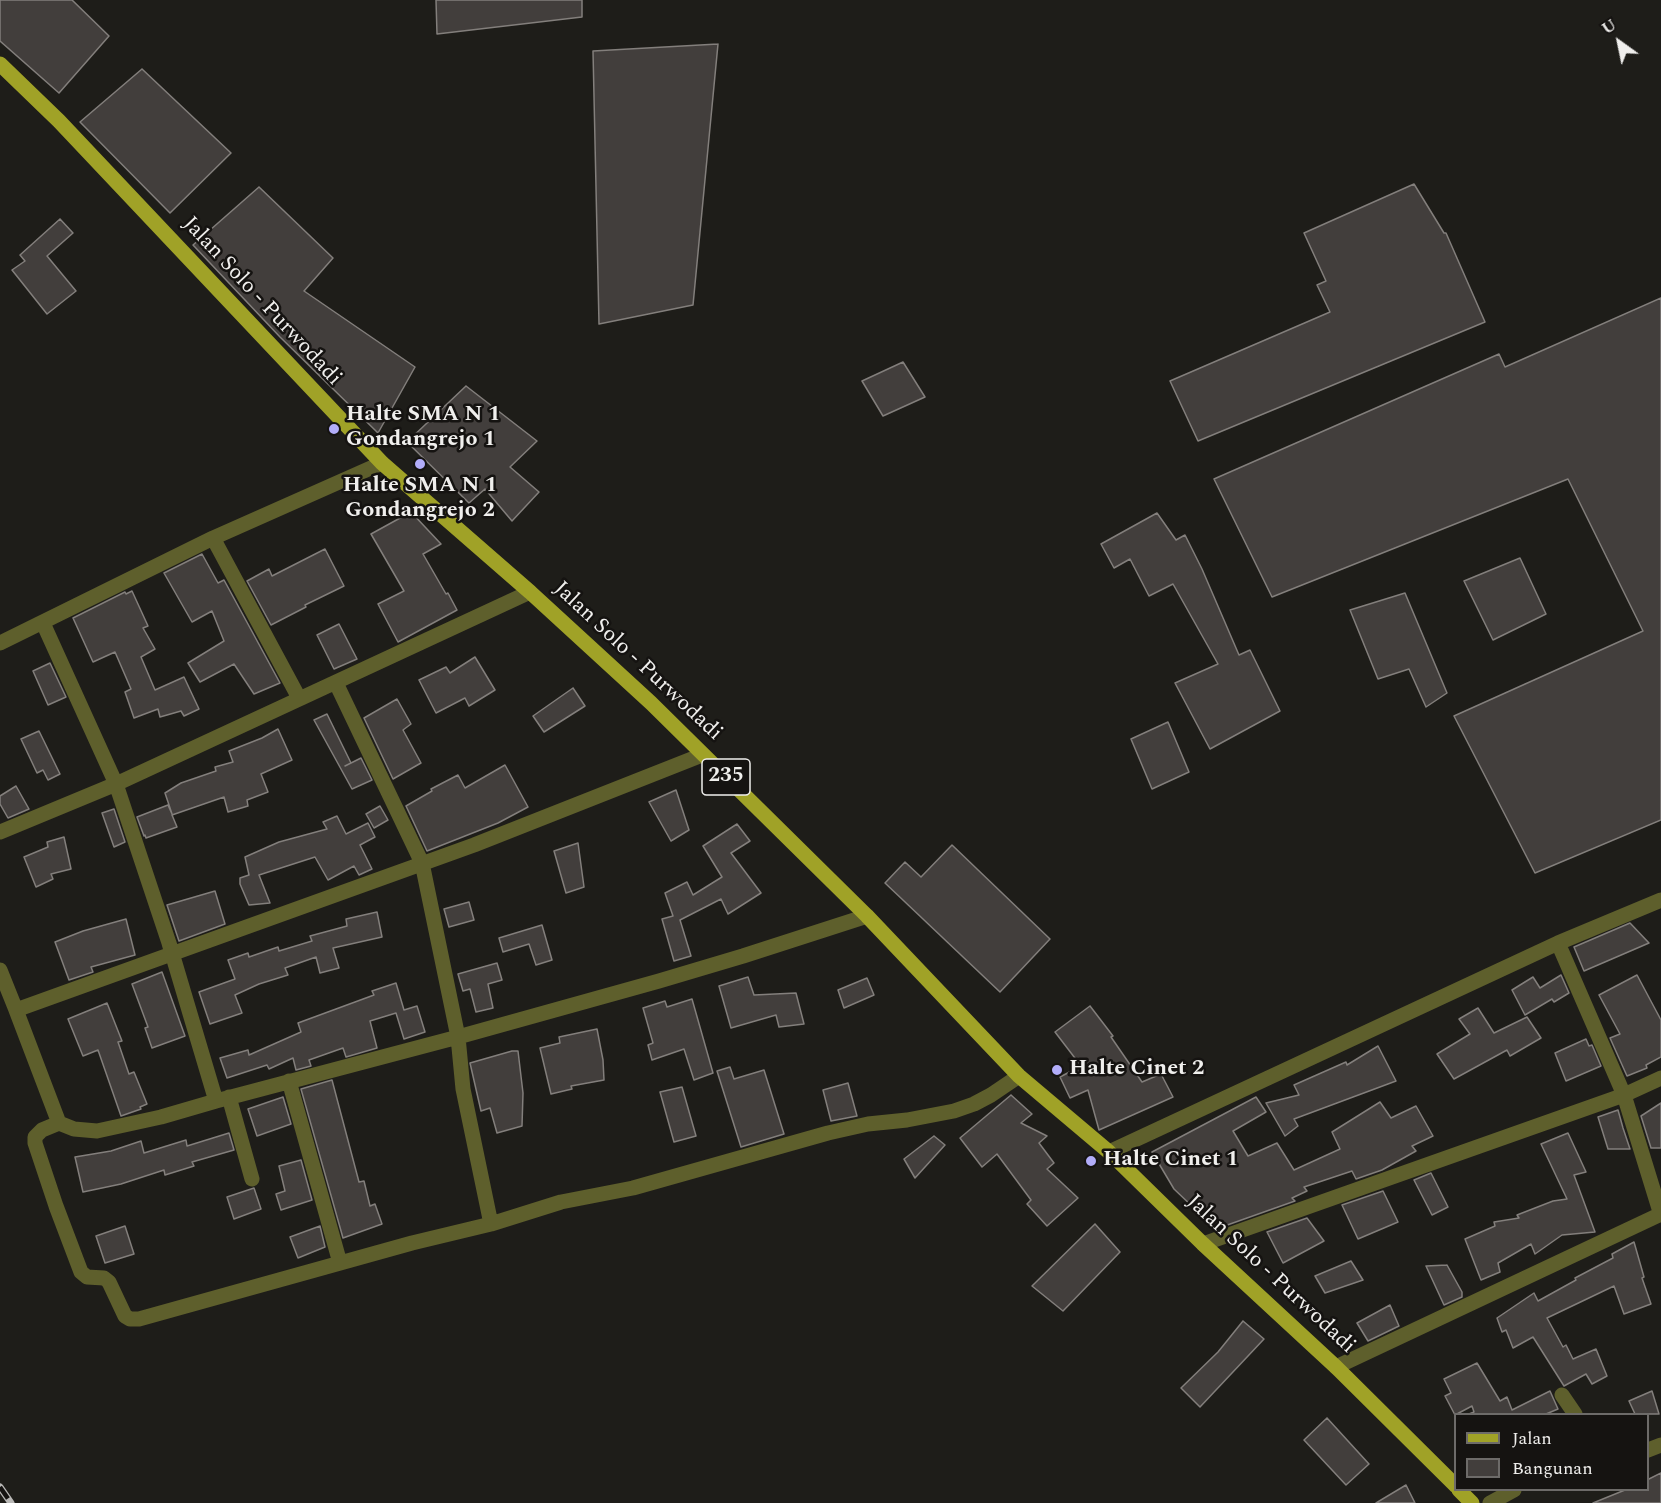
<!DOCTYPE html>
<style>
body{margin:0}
#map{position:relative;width:1661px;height:1503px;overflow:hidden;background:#1e1d19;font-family:Spectral,serif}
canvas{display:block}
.legend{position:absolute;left:1454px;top:1413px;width:195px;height:78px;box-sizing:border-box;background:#151311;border:2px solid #6d6b69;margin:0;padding:8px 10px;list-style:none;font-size:18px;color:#f0efed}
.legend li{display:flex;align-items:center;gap:12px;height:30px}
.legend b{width:30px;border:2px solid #6d6b69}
.north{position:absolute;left:1589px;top:12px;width:60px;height:60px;-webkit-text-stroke:4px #151311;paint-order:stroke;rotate:327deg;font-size:16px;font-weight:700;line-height:24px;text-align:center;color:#f0efed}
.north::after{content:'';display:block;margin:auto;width:21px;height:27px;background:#f0efed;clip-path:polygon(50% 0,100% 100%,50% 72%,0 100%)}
</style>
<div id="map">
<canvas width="1661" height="1503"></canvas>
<ul class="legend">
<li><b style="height:8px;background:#a0a227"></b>Jalan</li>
<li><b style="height:16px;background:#423e3c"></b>Bangunan</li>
</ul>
<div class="north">U</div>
</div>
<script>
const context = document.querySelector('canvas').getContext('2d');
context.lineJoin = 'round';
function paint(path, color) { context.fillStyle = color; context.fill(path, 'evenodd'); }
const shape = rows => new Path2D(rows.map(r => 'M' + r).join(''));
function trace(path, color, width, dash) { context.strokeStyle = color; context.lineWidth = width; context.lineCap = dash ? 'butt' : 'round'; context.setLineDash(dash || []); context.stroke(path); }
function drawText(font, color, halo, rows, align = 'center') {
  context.font = font + ' Spectral,serif'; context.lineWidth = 5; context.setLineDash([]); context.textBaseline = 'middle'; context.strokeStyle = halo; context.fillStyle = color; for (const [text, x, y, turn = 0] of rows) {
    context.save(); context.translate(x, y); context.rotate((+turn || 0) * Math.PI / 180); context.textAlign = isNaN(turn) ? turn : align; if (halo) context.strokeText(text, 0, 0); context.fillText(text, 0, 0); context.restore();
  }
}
const building = shape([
 [0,0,72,0,109,36,59,93,0,41,0,0],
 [436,0,582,0,582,17,437,34,436,0],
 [718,44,693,305,599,324,593,51,718,44],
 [142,69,231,153,170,213,80,122,142,69],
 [1414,184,1444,233,1446,233,1485,322,1198,441,1170,381,1330,312,1317,285,1326,281,1304,233,1414,184],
 [259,187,333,258,304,291,415,367,378,433,280,337,193,245,259,187],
 [60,219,73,233,47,256,76,291,47,314,12,270,25,261,20,255,60,219],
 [1661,298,1661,820,1535,873,1454,716,1643,631,1568,479,1272,597,1214,479,1499,354,1505,367,1661,298],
 [903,362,925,397,883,416,862,381,903,362],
 [466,386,537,441,510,467,539,492,512,521,485,489,469,503,407,442,466,386],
 [411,512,441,544,423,554,446,594,448,593,457,610,398,642,378,604,404,591,371,534,411,512],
 [1157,513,1176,540,1185,535,1202,569,1239,655,1250,650,1280,711,1210,749,1175,683,1218,664,1173,584,1149,596,1130,559,1114,568,1101,544,1157,513],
 [325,549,344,586,305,605,306,607,271,625,247,581,269,569,272,576,325,549],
 [202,554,218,583,224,580,280,683,254,694,234,664,200,682,188,663,224,641,212,611,192,622,164,573,202,554],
 [1520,558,1546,614,1493,640,1464,581,1520,558],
 [132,591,148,626,143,628,155,649,141,657,155,690,184,677,199,709,184,716,181,711,160,717,158,709,134,718,125,692,131,689,115,652,93,662,73,618,125,592,126,594,132,591],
 [1405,593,1447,693,1426,707,1409,669,1378,679,1350,610,1405,593],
 [339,624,357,659,334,669,317,635,339,624],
 [475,657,495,690,469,706,465,698,436,713,419,680,446,667,450,673,475,657],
 [50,663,66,697,48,705,33,671,50,663],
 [573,688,585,706,544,732,533,716,573,688],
 [397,699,411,724,403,730,421,763,393,779,364,718,397,699],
 [327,714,351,763,345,766,361,758,372,780,352,789,314,720,327,714],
 [1168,722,1189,772,1152,789,1131,739,1168,722],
 [278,729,292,760,261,774,268,792,247,800,248,806,228,812,224,797,172,815,177,827,146,838,145,835,144,836,137,817,168,805,172,814,165,793,181,783,216,771,215,767,233,762,229,751,262,738,278,729],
 [39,731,60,774,48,780,43,770,37,773,21,739,39,731],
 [505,765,528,807,498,823,427,851,406,806,432,791,431,789,458,775,465,788,505,765],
 [16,786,29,809,8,818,0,804,0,796,16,786],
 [676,790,689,830,671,841,649,802,676,790],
 [380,806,388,820,374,828,366,814,380,806],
 [114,809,125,842,114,847,102,813,114,809],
 [337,816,346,834,368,823,375,837,360,845,372,869,359,875,354,866,328,880,315,857,259,875,270,903,249,905,240,884,240,878,249,875,245,857,279,842,327,829,323,822,337,816],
 [737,824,750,841,731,853,761,893,728,914,721,899,680,920,691,956,674,961,662,919,673,916,665,893,687,882,693,895,722,877,703,846,737,824],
 [64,837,71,869,51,874,53,879,36,887,24,857,48,847,47,842,64,837],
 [578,843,584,887,566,893,554,851,578,843],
 [952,845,1050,939,1000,992,885,883,905,862,921,877,952,845],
 [215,891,225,924,179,941,167,905,215,891],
 [469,902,474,920,449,927,444,909,469,902],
 [377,912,382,937,333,948,339,968,320,973,316,957,285,968,288,975,259,984,235,995,242,1013,210,1024,199,992,235,979,228,960,248,953,249,957,278,947,279,951,312,941,310,936,347,926,346,919,377,912],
 [126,919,135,955,91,967,93,972,69,980,55,942,83,931,126,919],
 [1630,923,1649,943,1584,971,1574,947,1630,923],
 [542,925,552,960,536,965,529,944,503,952,499,938,542,925],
 [497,963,502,980,488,984,493,1008,476,1012,470,989,463,991,458,974,497,963],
 [162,972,185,1036,152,1048,145,1028,148,1027,132,984,162,972],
 [1561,975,1569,993,1554,1002,1552,999,1525,1015,1512,990,1533,977,1540,988,1561,975],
 [1637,975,1661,1020,1661,1057,1646,1065,1647,1068,1627,1076,1610,1038,1620,1034,1599,995,1637,975],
 [748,977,754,995,796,993,804,1024,779,1027,776,1015,731,1028,719,986,748,977],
 [867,978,874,995,844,1008,838,990,867,978],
 [396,983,404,1010,417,1006,425,1032,404,1039,396,1013,370,1021,377,1048,346,1057,343,1048,309,1060,311,1066,296,1070,293,1058,269,1069,267,1065,227,1078,220,1058,248,1050,249,1055,301,1032,298,1023,374,995,372,991,396,983],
 [692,999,713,1073,694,1080,684,1049,652,1060,648,1045,653,1043,643,1008,665,1001,667,1007,692,999],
 [107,1003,122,1041,118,1042,129,1074,134,1072,147,1104,140,1107,141,1109,121,1116,98,1050,83,1056,68,1019,107,1003],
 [1090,1006,1113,1036,1111,1037,1142,1082,1161,1074,1173,1097,1099,1130,1088,1090,1070,1098,1060,1077,1081,1066,1055,1032,1090,1006],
 [1478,1008,1494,1033,1527,1017,1541,1038,1510,1056,1507,1050,1454,1079,1437,1054,1470,1034,1459,1019,1478,1008],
 [597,1029,603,1060,604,1080,571,1086,572,1089,551,1094,540,1048,560,1043,559,1037,597,1029],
 [1586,1039,1589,1046,1592,1045,1601,1066,1566,1081,1555,1053,1586,1039],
 [1378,1046,1396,1081,1294,1119,1298,1126,1285,1136,1266,1103,1299,1095,1294,1085,1346,1062,1347,1065,1378,1046],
 [512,1051,518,1051,523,1093,522,1126,497,1133,490,1108,481,1111,470,1063,512,1051],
 [730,1067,734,1079,764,1070,784,1134,741,1147,717,1071,730,1067],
 [332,1080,359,1182,364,1181,370,1206,375,1204,382,1224,343,1238,301,1089,332,1080],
 [848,1083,857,1116,831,1121,823,1090,848,1083],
 [682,1087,696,1136,674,1142,660,1092,682,1087],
 [1011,1095,1032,1114,1021,1123,1047,1136,1039,1143,1054,1163,1047,1169,1078,1198,1047,1226,1027,1204,1031,1200,997,1154,982,1167,960,1138,1011,1095],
 [283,1097,291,1124,257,1136,248,1109,283,1097],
 [1256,1097,1266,1112,1233,1131,1248,1156,1277,1143,1294,1170,1340,1149,1332,1132,1380,1102,1391,1118,1416,1106,1433,1136,1412,1146,1416,1151,1382,1170,1356,1179,1352,1171,1304,1187,1307,1191,1292,1198,1295,1201,1216,1229,1174,1189,1152,1152,1256,1097],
 [1661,1103,1661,1148,1651,1148,1641,1116,1661,1103],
 [1618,1110,1623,1128,1630,1149,1608,1149,1598,1117,1618,1110],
 [229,1133,234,1150,192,1162,194,1166,165,1175,164,1170,121,1184,83,1192,75,1157,111,1151,141,1141,144,1153,186,1140,187,1146,229,1133],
 [1568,1133,1586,1172,1574,1175,1595,1232,1562,1235,1535,1254,1531,1244,1498,1263,1500,1272,1481,1280,1465,1239,1495,1226,1494,1222,1519,1218,1517,1215,1553,1201,1567,1199,1541,1144,1568,1133],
 [934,1136,945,1145,915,1178,904,1159,934,1136],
 [301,1160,312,1200,281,1210,276,1194,285,1191,279,1166,301,1160],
 [1431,1173,1448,1207,1432,1215,1414,1180,1431,1173],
 [254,1188,261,1209,234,1219,227,1197,254,1188],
 [1383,1191,1398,1222,1358,1239,1342,1205,1383,1191],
 [1307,1218,1324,1241,1283,1263,1267,1232,1307,1218],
 [1095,1224,1120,1252,1063,1311,1032,1286,1095,1224],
 [125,1226,134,1254,105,1263,96,1236,125,1226],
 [320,1226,325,1247,298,1258,290,1237,320,1226],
 [1634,1242,1644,1277,1642,1278,1651,1304,1624,1314,1614,1286,1547,1318,1563,1347,1566,1345,1573,1359,1596,1349,1607,1376,1592,1384,1586,1374,1564,1386,1533,1337,1513,1348,1506,1330,1502,1332,1497,1318,1534,1293,1538,1301,1576,1280,1575,1278,1613,1258,1612,1254,1634,1242],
 [1351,1261,1363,1280,1325,1293,1315,1276,1351,1261],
 [1447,1265,1462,1292,1462,1297,1444,1305,1426,1266,1447,1265],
 [1390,1305,1399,1326,1368,1341,1357,1323,1390,1305],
 [1243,1321,1264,1339,1200,1407,1181,1388,1218,1352,1243,1321],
 [1477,1363,1500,1401,1507,1397,1512,1410,1550,1391,1558,1409,1546,1414,1469,1414,1474,1412,1472,1406,1455,1415,1445,1396,1451,1393,1444,1379,1477,1363],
 [1652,1391,1659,1414,1635,1414,1629,1401,1652,1391],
 [1327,1418,1369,1464,1346,1485,1304,1440,1327,1418],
 [1661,1473,1661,1503,1593,1503,1625,1490,1647,1490,1647,1480,1661,1473],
 [1406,1485,1415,1503,1376,1503,1406,1485]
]);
paint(building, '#423e3c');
trace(building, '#837f7c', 1.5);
trace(shape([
 [213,538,299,698],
 [530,592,116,784,169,943,216,1101,458,1037,659,981,743,956,867,916],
 [0,643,213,538,382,463],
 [336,683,422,863,458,1037,463,1089,491,1224],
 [0,832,116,784,43,623],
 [1558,943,1624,1095,1661,1215],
 [0,970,16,1010],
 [289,1081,340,1263],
 [229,1097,252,1179],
 [216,1101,161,1117,97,1131,74,1129,59,1123,42,1130,35,1137,35,1143,56,1206,81,1272,87,1277,104,1278,109,1282,125,1316,130,1319,139,1319,412,1243,491,1224,561,1202,633,1188,828,1133,868,1124,907,1120,954,1111,974,1104,991,1095,1019,1076],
 [59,1123,16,1010,474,845,702,755],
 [1109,1152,1558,943,1661,900],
 [1203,1244,1624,1095,1661,1078],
 [1336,1367,1661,1214],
 [1562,1395,1575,1414],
 [1648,1450,1661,1445],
 [1490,1503,1514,1490]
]), '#5e5f2c', 15);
trace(shape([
 [0,64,59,121,382,463,530,592,651,703,867,916,1019,1076,1109,1152,1203,1244,1336,1367,1456,1486],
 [1459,1490,1472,1503]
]), '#a0a227', 15);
const rail = shape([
 [0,1487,11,1503]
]);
trace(rail, '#b9b8b6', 7);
trace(rail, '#151311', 4.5, [14]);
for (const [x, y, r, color] of [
 [334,429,6,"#b2adf9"],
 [420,464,6,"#b2adf9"],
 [1057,1070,6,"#b2adf9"],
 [1091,1161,6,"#b2adf9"]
]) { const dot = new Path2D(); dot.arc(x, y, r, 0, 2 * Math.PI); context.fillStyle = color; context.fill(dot); trace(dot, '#151311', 2); }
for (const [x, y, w] of [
 [726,777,48]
]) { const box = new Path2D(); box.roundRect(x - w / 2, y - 18, w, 36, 4.5); context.fillStyle = '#151311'; context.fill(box); trace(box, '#f0efed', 1.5); }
drawText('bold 21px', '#f0efed', null, [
 ["235",726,777]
]);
drawText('22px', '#f0efed', '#151311', [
 ["Jalan Solo - Purwodadi",261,302,47],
 ["Jalan Solo - Purwodadi",637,662,43],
 ["Jalan Solo - Purwodadi",1270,1275,43]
]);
drawText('bold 22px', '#f0efed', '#151311', [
 ["Halte SMA N 1",346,416],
 ["Gondangrejo 1",346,441],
 ["Halte SMA N 1",420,487,"center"],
 ["Gondangrejo 2",420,512,"center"],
 ["Halte Cinet 2",1069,1070],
 ["Halte Cinet 1",1103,1161]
], 'left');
</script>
